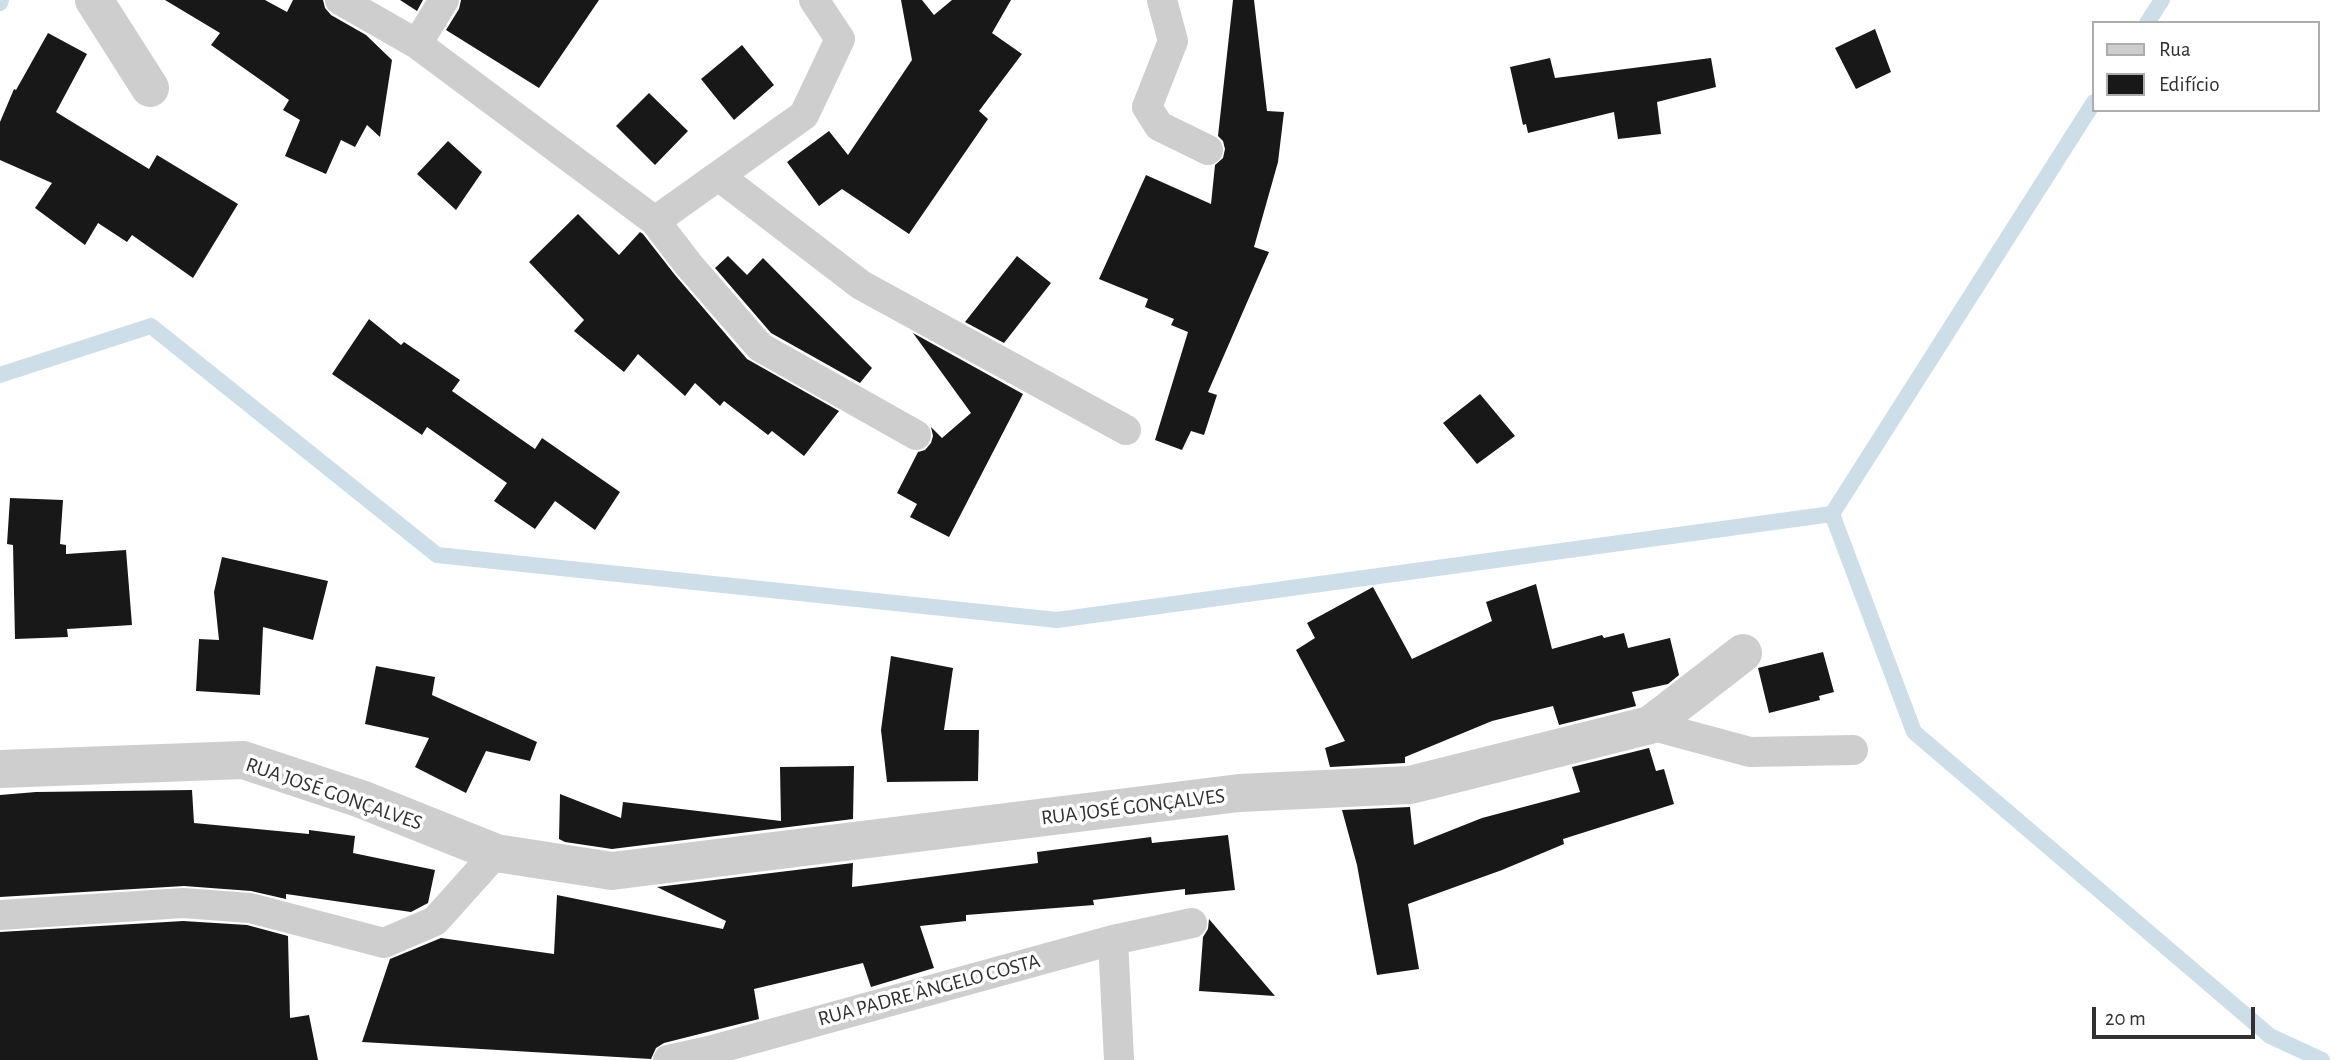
<!DOCTYPE html>
<meta charset="utf-8">
<style>
body{margin:0}
#map{position:relative;width:2341px;height:1060px;overflow:hidden;background:#fff;font-family:"Alegreya Sans",sans-serif}
canvas{display:block}
.legend{position:absolute;left:2092px;top:21px;width:228px;height:91px;box-sizing:border-box;background:#fff;border:2px solid #adadad;margin:0;padding:9px 12px;list-style:none;font-size:21px;color:#313131}
.legend li{display:flex;align-items:center;gap:14px;height:35px}
.legend b{width:35px;border:2px solid #adadad}
.scale{position:absolute;left:2092px;top:1007px;width:163px;height:32px;box-sizing:border-box;border:4px solid #313131;border-top:0;padding-left:9px;font-size:21px;line-height:24px;white-space:nowrap;color:#313131;-webkit-text-stroke:5px #fff;paint-order:stroke}
</style>
<div id="map">
<canvas width="2341" height="1060"></canvas>
<ul class="legend">
<li><b style="height:9px;background:#cecece"></b>Rua</li>
<li><b style="height:19px;background:#181818"></b>Edifício</li>
</ul>
<div class="scale">20 m</div>
</div>
<script>
const context = document.querySelector('canvas').getContext('2d');
context.lineJoin = 'round';
const shape = rows => new Path2D(rows.map(r => 'M' + r).join(''));
function trace(path, color, width, dash) { context.strokeStyle = color; context.lineWidth = width; context.lineCap = dash ? 'butt' : 'round'; context.setLineDash(dash || []); context.stroke(path); }
function paint(path, color) { context.fillStyle = color; context.fill(path, 'evenodd'); }
function drawText(font, color, halo, rows, align = 'center') {
  context.font = font + ' "Alegreya Sans",sans-serif'; context.lineWidth = 7; context.setLineDash([]); context.textBaseline = 'middle'; context.strokeStyle = halo; context.fillStyle = color; for (const [text, x, y, turn = 0] of rows) {
    context.save(); context.translate(x, y); context.rotate((+turn || 0) * Math.PI / 180); context.textAlign = isNaN(turn) ? turn : align; if (halo) context.strokeText(text, 0, 0); context.fillText(text, 0, 0); context.restore();
  }
}
trace(shape([
 [0,3,1,0],
 [2147,23,2162,0],
 [0,375,151,326,437,555,1057,620,1832,514,1914,732,2270,1036,2322,1060],
 [1832,514,2094,102]
]), '#cddee8', 16);
paint(shape([
 [165,0,265,0,287,12,293,0,323,0,325,8,331,15,366,35,392,60,380,137,367,125,355,147,341,140,326,174,285,156,300,120,283,110,289,100,211,45,220,33],
 [400,0,423,0,417,11],
 [461,0,599,0,539,88,446,30,459,9],
 [901,0,922,0,934,15,952,0,1011,0,992,33,1022,54,979,111,988,119,909,234,842,189,819,206,787,162,829,131,848,155,912,60],
 [1233,0,1254,0,1267,111,1284,112,1278,162,1254,247,1269,252,1208,392,1217,395,1204,435,1191,431,1182,450,1155,440,1188,332,1171,325,1174,319,1145,307,1148,299,1099,279,1146,175,1211,204,1215,165,1223,158,1225,149,1223,141,1218,136],
 [1875,29,1891,72,1856,89,1835,48],
 [48,33,87,54,56,112,149,169,157,155,238,204,193,278,132,235,127,242,98,223,85,245,35,208,52,183,0,160,0,122,14,89,16,90],
 [742,45,774,85,734,120,701,79],
 [1550,58,1555,78,1711,58,1716,87,1657,102,1661,134,1618,139,1614,112,1528,133,1526,124,1523,125,1510,67],
 [649,93,688,131,655,165,616,126],
 [448,141,482,172,456,210,417,174],
 [578,214,619,255,640,232,643,234,675,275,747,359,839,411,804,456,772,431,768,435,724,401,720,406,695,383,685,396,638,354,624,372,574,331,584,320,529,262],
 [728,256,747,275,763,258,872,368,860,383,771,333,715,268],
 [1017,256,1051,283,1004,343,965,322],
 [369,319,401,345,404,342,460,380,452,391,535,449,542,438,620,492,595,530,555,501,535,529,494,501,507,483,427,427,422,435,332,374],
 [913,333,1023,394,949,537,910,517,917,504,897,493,918,452,925,450,931,443,933,436,931,427,942,438,971,413],
 [1480,394,1515,436,1477,464,1443,423],
 [10,498,63,500,60,544,66,545,66,554,126,550,132,625,67,629,68,637,15,639,13,545,7,544],
 [222,557,328,581,313,640,263,627,260,695,196,691,199,639,219,640,214,592],
 [1536,584,1552,649,1602,635,1604,638,1624,633,1628,648,1670,638,1679,675,1668,684,1632,692,1636,706,1559,725,1553,706,1492,721,1405,757,1405,763,1330,767,1325,748,1345,741,1296,650,1315,638,1307,623,1373,587,1412,659,1492,621,1486,602],
 [1823,652,1834,692,1819,696,1820,700,1769,713,1758,668],
 [891,656,953,668,944,730,979,730,978,781,887,782,881,730],
 [376,666,435,677,432,695,537,742,530,761,486,751,466,793,415,767,429,738,365,724],
 [1649,748,1656,771,1664,769,1674,804,1563,839,1564,844,1502,870,1408,904,1419,969,1377,975,1357,865,1342,810,1410,807,1414,845,1482,818,1580,792,1572,767],
 [854,766,853,819,612,849,565,842,559,839,560,794,621,818,623,802,781,821,780,767],
 [192,790,194,823,309,834,309,830,355,836,353,853,435,870,428,903,411,912,286,894,286,899,251,891,184,886,0,897,0,795,36,792],
 [1228,835,1235,890,1185,895,1185,889,1093,900,1094,905,966,915,966,921,920,926,934,968,871,987,863,963,754,989,759,1019,664,1043,656,1048,651,1059,362,1042,390,959,441,938,554,954,557,895,723,929,726,921,657,887,853,863,852,887,1038,863,1037,852,1151,837,1152,843],
 [1209,919,1275,996,1199,991,1203,937,1208,929],
 [183,921,247,925,288,936,290,1018,309,1015,318,1060,0,1060,0,932]
]), '#181818');
trace(shape([
 [340,0,417,44,655,221,804,115,840,39,814,0],
 [1162,0,1173,41,1147,107,1159,126,1208,150],
 [417,44,444,0],
 [720,177,861,285,1126,430],
 [655,221,688,264,760,347,916,435],
 [1650,725,1750,752,1853,750],
 [0,915,183,903,250,908,384,943,435,921,496,853],
 [1113,940,1119,1060],
 [668,1060,709,1051,1113,940,1192,923]
]), '#cecece', 30);
trace(shape([
 [94,0,150,88],
 [0,769,243,760,361,799,496,853,612,871,1239,793,1410,785,1650,725,1743,653]
]), '#cecece', 38);
drawText('21px', '#313131', '#fff', [
 ["RUA JOSÉ GONÇALVES",334,794,19],
 ["RUA JOSÉ GONÇALVES",1133,807,-7],
 ["RUA PADRE ÂNGELO COSTA",929,990,-15]
]);
</script>
